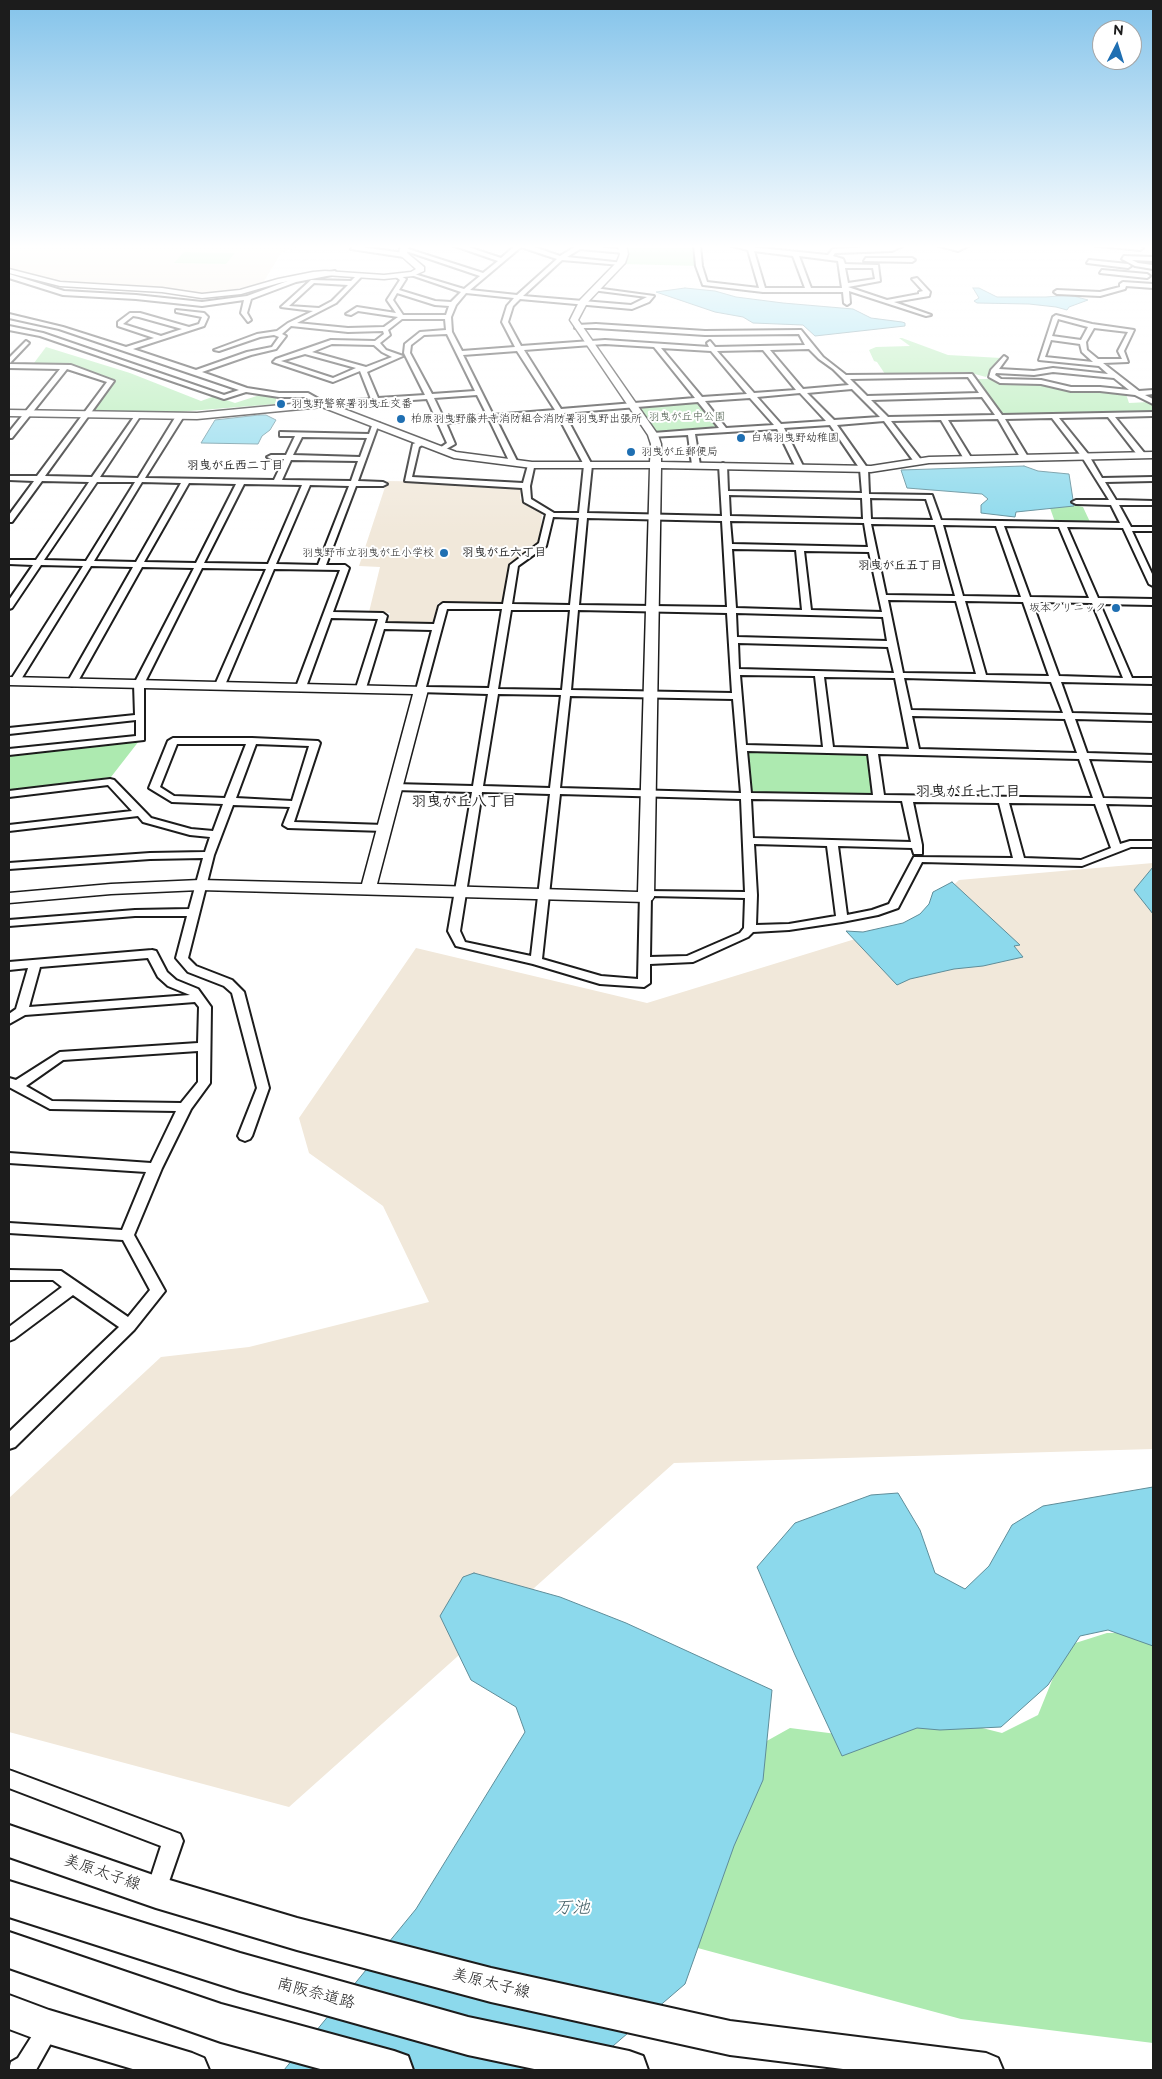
<!DOCTYPE html>
<meta charset="utf-8">
<style>
body{margin:0}
#map{position:relative;width:1162px;height:2079px;overflow:hidden;background:#fff;font-family:"Balsamiq Sans",sans-serif}
canvas{display:block}
.frame{position:absolute;inset:0;border:10px solid #1c1c1c;pointer-events:none}
.north{position:absolute;left:1092px;top:20px;width:50px;height:50px;box-sizing:border-box;background:#fff;border:1px solid #a4a4a4;border-radius:50%;rotate:5deg;font-size:14px;font-weight:700;line-height:20px;text-align:center;color:#1c1c1c}
.north::after{content:'';display:block;margin:auto;width:18px;height:22px;background:#1f6fb2;clip-path:polygon(50% 0,100% 100%,50% 72%,0 100%)}
</style>
<div id="map">
<canvas width="1162" height="2079"></canvas>
<div class="frame"></div>
<div class="north">N</div>
</div>
<script>
const context = document.querySelector('canvas').getContext('2d');
context.lineJoin = 'round';
function paint(path, color) { context.fillStyle = color; context.fill(path, 'evenodd'); }
const shape = rows => new Path2D(rows.map(r => 'M' + r).join(''));
function trace(path, color, width, dash) { context.strokeStyle = color; context.lineWidth = width; context.lineCap = dash ? 'butt' : 'round'; context.setLineDash(dash || []); context.stroke(path); }
function drawText(font, color, halo, rows, align = 'center') {
  context.font = font + ' "Balsamiq Sans","Klee One",sans-serif'; context.lineWidth = 4; context.setLineDash([]); context.textBaseline = 'middle'; context.strokeStyle = halo; context.fillStyle = color; for (const [text, x, y, turn = 0] of rows) {
    context.save(); context.translate(x, y); context.rotate((+turn || 0) * Math.PI / 180); context.textAlign = isNaN(turn) ? turn : align; if (halo) context.strokeText(text, 0, 0); context.fillText(text, 0, 0); context.restore();
  }
}
paint(shape([
 [9,245,302,245,281,253,263,283,222,292,202,293,161,288,66,282,30,275,9,269],
 [387,481,451,482,521,489,520,499,542,513,540,543,509,564,503,604,438,603,432,624,387,623,390,613,369,612,380,567,359,566],
 [1153,863,1153,1449,674,1463,289,1807,9,1732,9,1498,161,1357,249,1347,429,1302,383,1206,309,1153,299,1118,416,948,647,1003,917,920,959,880]
]), '#f1e8da');
paint(shape([
 [625,245,694,245,699,266,624,264],
 [184,252,235,253,226,264,174,263],
 [899,338,902,338,948,355,1001,358,986,377,967,372,885,374,877,362,874,361,869,350,876,347,910,346],
 [46,347,130,373,201,401,215,396,235,403,263,394,276,396,276,404,177,412,94,411,115,380,73,365,34,363],
 [977,379,989,379,1000,383,1042,384,1069,389,1100,390,1126,394,1129,403,1149,402,1153,405,1153,411,1000,414],
 [697,401,720,429,656,434,637,406],
 [1074,505,1083,507,1090,522,1055,522,1050,508],
 [139,741,111,777,9,790,9,755],
 [742,748,870,753,877,796,746,794],
 [1107,1633,1153,1633,1153,2043,961,2019,668,1940,747,1752,790,1728,852,1736,935,1716,1002,1733,1038,1715,1066,1646]
]), '#adeab0');
const water = shape([
 [685,288,715,291,736,297,783,303,853,309,871,318,902,322,905,323,905,326,815,336,803,325,753,323,743,317,715,312,656,292,685,288],
 [973,288,979,288,997,297,1046,297,1070,295,1088,300,1069,307,1067,310,1056,307,1029,304,977,303,974,301,979,298,973,288],
 [259,415,266,415,276,420,270,430,262,436,258,444,201,443,215,420,259,415],
 [1024,466,1038,471,1069,474,1074,506,1016,512,1015,517,981,513,981,505,988,499,982,494,907,488,901,470,1024,466],
 [1153,867,1153,914,1134,890,1153,867],
 [952,882,1020,945,1014,946,1023,957,983,966,954,969,910,979,897,985,846,931,863,932,903,923,920,914,929,904,933,892,952,882],
 [1153,1487,1153,1646,1108,1630,1080,1636,1048,1685,1001,1727,940,1730,917,1728,842,1756,795,1655,757,1567,795,1523,871,1495,898,1493,920,1530,935,1573,965,1589,989,1566,1012,1525,1043,1506,1153,1487],
 [474,1573,560,1597,626,1623,772,1690,763,1780,734,1846,685,1984,585,2070,284,2070,416,1909,525,1732,516,1707,471,1680,440,1616,463,1577,474,1573]
]);
paint(water, '#8cd9ec');
trace(water, '#5f8d99', 1);
const street = shape([
 [452,245,462,245,501,258,516,245,528,245,560,256,578,245,626,250,624,253,580,249,567,257,624,263,621,265,562,260,523,296,631,305,647,297,592,290,595,288,654,296,649,302,632,309,520,299,513,306,508,322,521,346,605,340,709,347,707,343,710,341,715,347,805,345,799,334,705,335,596,328,575,328,577,325,596,324,705,331,801,330,823,357,846,375,972,374,1002,415,1153,412,1153,416,1115,417,1146,455,1142,457,1139,457,1108,417,1059,418,1088,454,1102,478,1153,477,1153,481,1105,482,1116,500,1153,501,1153,505,1119,505,1131,527,1153,527,1153,531,1132,531,1153,576,1153,586,1149,584,1123,528,1067,527,1098,598,1153,599,1153,605,1100,604,1132,678,1153,678,1153,684,1061,682,1072,713,1153,715,1153,721,1075,719,1087,753,1153,755,1153,761,1089,759,1103,798,1153,799,1153,805,1106,804,1120,844,1130,841,1153,841,1153,847,1131,847,1082,866,922,862,898,908,878,915,842,922,789,930,753,932,748,937,693,962,650,964,650,983,644,987,600,984,533,964,456,946,448,931,472,792,394,790,389,787,394,784,473,786,488,694,418,692,416,690,432,630,384,629,366,688,361,691,358,690,356,688,378,619,331,618,306,687,301,690,298,689,296,687,340,570,274,569,225,685,220,688,215,685,266,569,202,568,144,684,144,740,9,755,9,749,136,736,136,720,9,734,9,728,135,715,134,684,194,568,142,567,77,683,72,686,67,683,133,567,91,566,20,681,15,684,12,683,10,681,83,566,41,565,12,608,9,609,9,600,33,565,9,564,9,560,36,560,89,482,42,481,12,522,9,522,9,515,34,481,9,480,9,476,37,476,107,382,67,369,12,438,9,438,9,432,60,369,9,368,9,364,71,365,114,381,45,476,92,477,136,414,138,413,141,415,100,477,138,478,176,416,180,414,184,416,145,478,274,480,284,459,271,459,267,457,271,455,286,455,295,436,280,436,280,432,369,434,373,423,379,423,358,481,383,482,387,484,383,486,356,486,326,565,345,565,349,568,333,612,383,613,387,616,385,623,434,624,439,606,443,603,503,604,510,565,539,543,546,514,524,502,522,488,405,481,413,444,421,441,425,443,419,447,412,477,523,483,528,465,535,463,530,486,531,499,554,513,579,513,584,465,557,414,496,419,518,463,517,465,510,463,489,419,446,423,455,444,441,452,437,450,447,443,427,399,323,406,307,397,279,397,246,392,224,399,40,336,9,330,9,326,43,333,224,395,239,390,59,329,9,318,9,314,63,327,126,347,154,338,118,326,118,322,130,313,140,313,189,327,199,324,202,317,176,312,176,310,204,313,208,317,204,326,133,349,196,370,247,352,272,347,279,337,274,335,260,337,219,351,214,350,257,334,277,331,288,323,313,311,281,307,311,280,351,281,357,275,362,276,336,303,297,323,348,328,384,327,398,317,358,311,351,315,346,314,357,307,396,313,387,300,400,280,396,277,399,275,406,279,399,290,435,301,451,302,461,292,411,275,411,273,464,289,480,276,400,249,405,248,483,273,498,261,452,245],
 [521,247,557,259,517,295,470,290,521,247],
 [314,283,348,285,332,301,319,308,289,306,314,283],
 [397,293,435,305,449,306,446,315,403,315,393,300,397,293],
 [466,293,514,298,507,306,502,322,515,347,462,351,452,332,451,317,456,305,466,293],
 [133,316,139,317,182,329,161,336,123,324,133,316],
 [402,319,445,319,446,330,420,332,405,344,404,353,425,395,378,398,367,372,403,356,386,350,380,343,390,335,388,330,402,319],
 [291,326,348,332,383,331,384,334,375,341,331,340,276,359,273,362,333,382,360,371,371,399,324,402,308,393,279,393,247,388,202,372,251,355,276,349,286,336,282,334,291,326],
 [447,334,475,391,432,394,410,353,411,345,424,335,447,334],
 [332,344,374,345,382,352,392,357,366,367,312,352,332,344],
 [605,344,654,347,695,398,561,409,524,350,605,344],
 [661,348,711,351,747,394,702,397,661,348],
 [809,349,819,359,833,369,849,385,803,389,770,350,809,349],
 [763,350,796,390,754,393,717,351,763,350],
 [517,351,555,410,493,415,463,355,517,351],
 [305,354,356,368,333,378,281,361,305,354],
 [968,377,979,393,867,396,850,379,968,377],
 [852,389,880,417,834,420,807,393,852,389],
 [800,393,826,421,781,424,757,397,800,393],
 [477,395,487,415,444,419,434,398,477,395],
 [982,397,995,415,888,417,871,400,982,397],
 [750,398,774,425,726,428,705,401,750,398],
 [698,402,719,428,653,433,650,433,650,437,688,435,692,465,696,467,700,465,695,434,777,429,796,468,800,470,804,468,784,428,830,425,860,469,862,493,728,491,727,465,723,463,719,465,722,516,587,513,592,465,564,413,698,402],
 [1052,418,1082,457,1109,500,1076,500,1072,502,1076,504,1111,505,1120,523,941,520,932,495,869,494,868,469,837,425,884,421,915,463,918,463,922,461,891,421,941,420,964,459,968,461,972,459,948,420,998,419,1020,457,1024,459,1028,457,1005,419,1052,418],
 [302,437,367,438,360,457,293,455,302,437],
 [291,460,358,461,351,481,282,480,291,460],
 [97,482,135,482,86,561,44,560,97,482],
 [142,482,181,483,136,562,94,561,142,482],
 [189,483,236,484,196,563,144,562,189,483],
 [244,484,302,485,268,564,204,563,244,484],
 [310,485,349,486,318,565,276,564,310,485],
 [729,495,862,498,863,519,730,516,729,495],
 [870,498,926,499,933,520,871,519,870,498],
 [553,517,579,518,570,605,512,604,518,566,546,546,553,517],
 [587,518,722,521,727,607,579,605,587,518],
 [730,521,864,523,868,547,732,544,730,521],
 [871,524,935,525,955,596,886,595,871,524],
 [943,525,996,526,1021,597,963,596,943,525],
 [1004,526,1059,527,1089,598,1030,597,1004,526],
 [732,549,796,550,802,610,736,608,732,549],
 [804,551,869,552,882,612,811,610,804,551],
 [888,600,956,601,976,674,903,673,888,600],
 [965,601,1023,602,1049,676,986,675,965,601],
 [1032,602,1092,603,1123,678,1059,676,1032,602],
 [447,609,502,609,489,688,426,687,447,609],
 [511,610,570,610,562,690,498,689,511,610],
 [578,610,727,613,732,693,571,690,578,610],
 [736,613,883,617,887,641,737,637,736,613],
 [738,643,888,647,894,673,739,669,738,643],
 [740,675,815,676,823,747,746,745,740,675],
 [824,677,895,678,909,749,833,747,824,677],
 [904,678,1051,682,1063,713,911,710,904,678],
 [498,694,561,695,550,788,483,786,498,694],
 [570,696,733,699,741,793,560,788,570,696],
 [912,716,1065,719,1077,753,919,749,912,716],
 [747,751,868,754,873,795,751,793,747,751],
 [878,754,1079,759,1093,798,884,795,878,754],
 [482,792,550,794,531,956,465,942,460,931,482,792],
 [560,794,741,799,745,892,642,891,640,893,638,979,601,976,542,959,560,794],
 [751,799,902,801,911,842,753,838,751,799],
 [913,802,999,803,1013,858,914,857,889,904,872,910,847,915,838,846,912,848,914,854,922,854,922,845,913,802],
 [1009,803,1095,804,1111,848,1081,860,1024,858,1009,803],
 [754,844,827,846,836,916,789,924,756,925,757,895,754,844],
 [651,896,745,898,744,928,740,933,687,956,650,957,651,896],
 [694,245,700,245,702,266,707,282,759,288,748,250,729,245,828,255,833,249,905,245,892,251,835,253,833,256,843,259,845,264,878,265,880,281,848,287,887,300,919,294,919,292,923,291,912,279,917,278,930,292,929,296,894,302,931,315,926,316,849,291,850,303,847,305,844,303,843,292,763,292,703,285,696,266,694,245],
 [754,251,793,256,805,288,765,288,754,251],
 [799,256,838,261,842,288,811,288,799,256],
 [845,268,873,268,875,279,848,283,845,268],
 [936,245,957,247,970,245,958,251,936,245],
 [1090,245,1124,245,1143,248,1140,250,1090,245],
 [353,246,404,253,407,255,404,257,351,249,353,246],
 [1124,256,1153,257,1153,261,1132,260,1138,263,1153,265,1153,269,1135,266,1122,259,1124,256],
 [866,258,912,258,915,260,912,262,864,261,866,258],
 [1089,260,1128,264,1131,266,1128,268,1087,263,1089,260],
 [1102,270,1147,274,1150,276,1147,278,1100,273,1102,270],
 [335,271,337,274,296,282,251,299,247,313,251,320,248,322,241,313,244,300,202,306,136,299,63,295,9,278,9,274,64,291,136,295,202,302,247,296,293,279,335,271],
 [1123,282,1153,284,1153,288,1126,286,1125,289,1100,296,1057,294,1054,292,1057,290,1100,292,1120,287,1120,284,1123,282],
 [1056,315,1092,324,1134,330,1124,351,1128,362,1103,363,1139,391,1153,390,1153,394,1145,395,1153,399,1153,404,1135,395,1100,391,1071,391,1041,384,1000,383,989,377,991,370,1004,356,1007,358,999,369,1034,371,1053,368,1108,374,1099,366,1039,360,1053,317,1056,315],
 [1058,319,1088,327,1081,340,1052,336,1058,319],
 [1094,328,1128,332,1118,351,1122,359,1098,359,1087,350,1086,342,1094,328],
 [1051,340,1080,344,1082,352,1093,362,1045,357,1051,340],
 [1053,372,1114,378,1129,390,1100,387,1071,387,1041,380,1001,379,995,375,996,373,1034,375,1053,372],
 [26,341,29,343,28,344,9,364,9,358,26,341],
 [173,738,252,738,318,741,320,743,294,822,384,825,389,828,384,831,288,828,283,825,290,807,233,805,214,855,188,958,196,966,232,980,244,992,269,1088,252,1136,250,1139,245,1141,240,1139,238,1136,257,1088,232,993,224,986,188,972,176,958,187,916,135,916,9,926,9,920,135,910,189,909,203,858,150,859,9,869,9,863,150,853,205,852,210,837,190,835,143,822,138,816,9,831,9,825,132,811,108,785,9,797,9,791,110,779,114,780,151,818,191,829,213,831,223,804,172,802,149,788,168,741,173,738],
 [177,744,246,744,225,798,174,796,160,787,177,744],
 [256,744,309,746,292,801,236,798,256,744],
 [152,950,156,951,167,972,176,980,198,989,211,1007,210,1083,191,1109,162,1168,134,1235,165,1291,134,1330,15,1447,9,1449,9,1432,119,1327,73,1295,14,1339,9,1341,9,1327,62,1287,53,1280,9,1280,9,1270,61,1271,128,1317,150,1290,123,1240,9,1233,9,1223,122,1230,146,1172,9,1163,9,1153,151,1163,176,1111,50,1109,9,1087,9,1078,16,1080,60,1052,198,1043,199,1007,195,1002,25,1015,9,1024,9,1014,16,1009,28,968,9,970,9,962,152,950],
 [148,958,158,977,168,986,190,995,29,1007,40,967,148,958],
 [198,1051,198,1082,181,1103,52,1101,26,1086,63,1060,198,1051],
 [9,1770,180,1834,183,1841,163,1899,156,1902,149,1899,146,1892,161,1846,9,1788,9,1770],
 [49,2016,56,2020,60,2027,36,2070,9,2070,11,2062,18,2058,42,2020,49,2016]
]);
const secondary = shape([
 [401,245,409,245,407,253,424,267,424,271,413,276,384,279,325,275,313,276,279,283,241,294,202,298,162,292,60,286,9,273,9,269,60,282,162,288,202,294,240,290,278,279,313,272,325,271,384,275,411,272,416,269,399,254,401,245],
 [618,245,626,245,628,254,625,263,587,303,578,320,658,435,661,444,661,462,871,466,929,457,1153,452,1153,458,929,463,871,472,661,468,654,897,652,900,646,902,200,890,111,894,9,903,9,893,111,884,200,880,362,884,413,694,9,685,9,677,426,687,428,690,377,884,638,892,650,468,532,468,454,458,322,407,197,419,9,416,9,410,197,413,323,401,456,452,532,462,650,462,651,444,648,435,570,320,580,300,617,262,620,254,618,245]
]);
const primary = shape([
 [9,1825,156,1876,297,1918,491,1968,730,2021,986,2053,998,2058,1003,2070,851,2070,730,2055,491,2002,297,1950,156,1908,9,1857,9,1825],
 [9,1995,49,2010,192,2053,204,2058,209,2070,136,2070,49,2044,9,2029,9,1995]
]);
const highway = shape([
 [9,1881,240,1953,468,2017,629,2051,643,2056,648,2070,539,2070,468,2055,240,1991,9,1917,9,1881],
 [9,1932,221,2004,394,2051,408,2056,413,2070,324,2070,221,2042,9,1968,9,1932]
]);
trace(street, '#1c1c1c', 4);
trace(secondary, '#1c1c1c', 3);
trace(primary, '#1c1c1c', 4);
trace(highway, '#1c1c1c', 4);
paint(street, '#fff');
paint(secondary, '#fff');
paint(primary, '#fff');
paint(highway, '#fff');
const sky = context.createLinearGradient(0, 0, 0, 536);
sky.addColorStop(0, '#83c3ea');
sky.addColorStop(0.46, '#fff');
sky.addColorStop(1, '#ffffff00');
context.fillStyle = sky;
context.fillRect(0, 0, 1162, 536);
for (const [x, y, r, color] of [
 [281,404,5,"#1f6fb2"],
 [401,419,5,"#1f6fb2"],
 [741,438,5,"#1f6fb2"],
 [631,452,5,"#1f6fb2"],
 [444,553,5,"#1f6fb2"],
 [1116,608,5,"#1f6fb2"]
]) { const dot = new Path2D(); dot.arc(x, y, r, 0, 2 * Math.PI); context.fillStyle = color; context.fill(dot); trace(dot, '#fff', 2); }
drawText('11px', '#1c1c1c', '#fff', [
 ["羽曳野警察署羽曳丘交番",291,404],
 ["柏原羽曳野藤井寺消防組合消防署羽曳野出張所",411,419],
 ["白鳩羽曳野幼稚園",751,438],
 ["羽曳が丘郵便局",641,452],
 ["羽曳野市立羽曳が丘小学校",434,553,"right"],
 ["坂本クリニック",1106,608,"right"]
], 'left');
drawText('11px', '#485a48', '#fff', [
 ["羽曳が丘中公園",687,417]
]);
drawText('bold 12px', '#1c1c1c', '#fff', [
 ["羽曳が丘西二丁目",235,466],
 ["羽曳が丘六丁目",504,553],
 ["羽曳が丘五丁目",900,566]
]);
drawText('bold 15px', '#1c1c1c', '#fff', [
 ["羽曳が丘七丁目",968,792],
 ["羽曳が丘八丁目",464,802]
]);
drawText('16px', '#1c1c1c', '#fff', [
 ["美原太子線",102,1873,19],
 ["美原太子線",491,1984,14],
 ["南阪奈道路",316,1994,15]
]);
drawText('italic 18px', '#435e65', '#fff', [
 ["万池",572,1908]
]);
</script>
